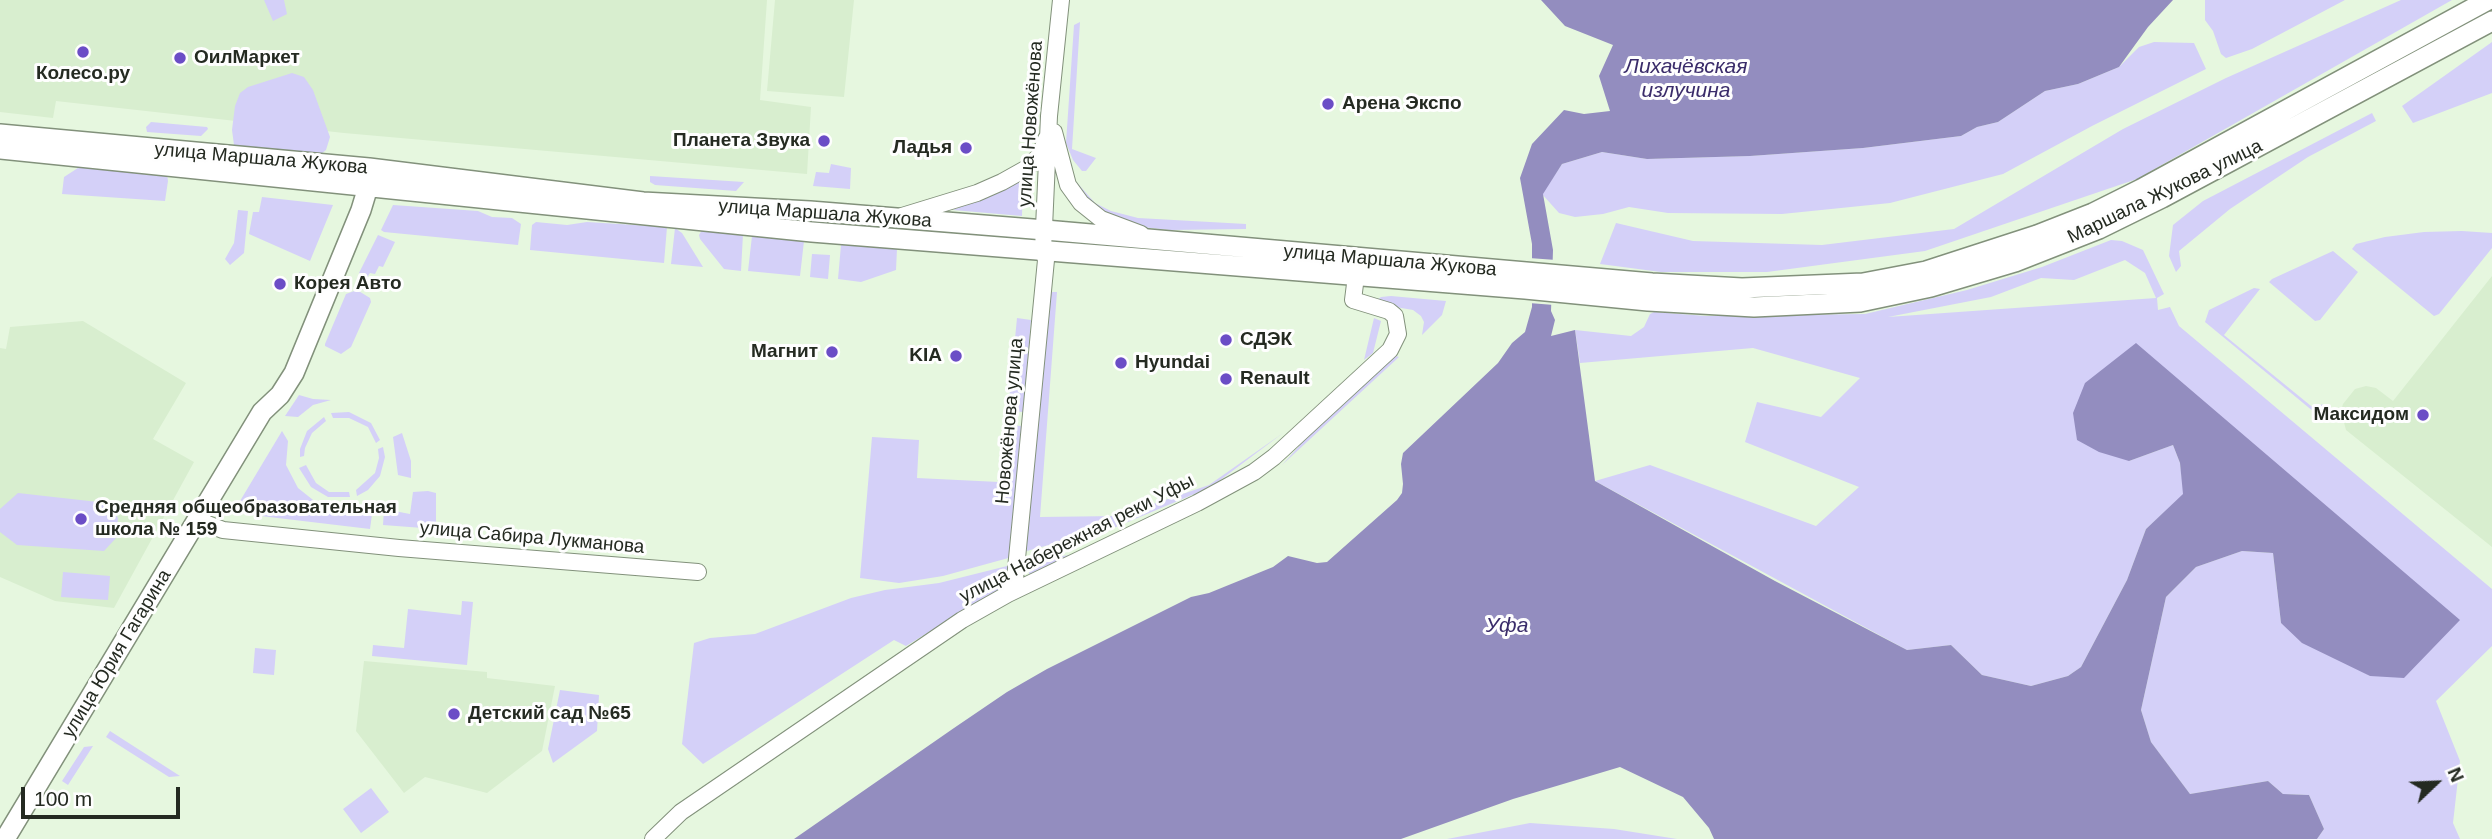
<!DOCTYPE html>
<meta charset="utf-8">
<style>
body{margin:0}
#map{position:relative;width:2492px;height:839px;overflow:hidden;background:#e6f7df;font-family:Arial,sans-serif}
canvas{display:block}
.north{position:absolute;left:2401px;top:748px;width:70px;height:70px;-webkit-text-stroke:5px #fefefe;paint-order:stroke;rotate:67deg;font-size:19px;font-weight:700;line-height:28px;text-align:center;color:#242a21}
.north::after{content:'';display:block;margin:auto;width:24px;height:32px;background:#242a21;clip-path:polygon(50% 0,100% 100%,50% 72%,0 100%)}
.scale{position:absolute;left:21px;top:787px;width:159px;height:32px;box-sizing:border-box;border:4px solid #242a21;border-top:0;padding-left:9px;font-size:21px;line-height:24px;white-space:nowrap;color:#242a21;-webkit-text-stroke:5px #fefefe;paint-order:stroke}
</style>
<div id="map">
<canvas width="2492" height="839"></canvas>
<div class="north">N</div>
<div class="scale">100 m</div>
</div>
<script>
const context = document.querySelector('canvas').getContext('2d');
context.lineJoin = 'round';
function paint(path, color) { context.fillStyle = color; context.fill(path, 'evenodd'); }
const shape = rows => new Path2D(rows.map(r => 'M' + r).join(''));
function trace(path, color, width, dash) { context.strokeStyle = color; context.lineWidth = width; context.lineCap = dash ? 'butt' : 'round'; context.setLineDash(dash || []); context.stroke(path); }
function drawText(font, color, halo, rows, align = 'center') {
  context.font = font + ' Arial,sans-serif'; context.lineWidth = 6; context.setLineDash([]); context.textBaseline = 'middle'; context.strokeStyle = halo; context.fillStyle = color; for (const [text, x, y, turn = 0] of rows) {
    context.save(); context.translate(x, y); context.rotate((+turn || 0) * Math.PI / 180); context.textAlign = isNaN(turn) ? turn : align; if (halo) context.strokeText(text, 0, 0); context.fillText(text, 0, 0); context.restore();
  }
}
paint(shape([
 [0,0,767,0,760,100,811,107,807,174,344,133,56,101,53,118,0,112],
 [775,0,854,0,844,97,767,91],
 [2492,276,2492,547,2346,430,2341,411,2343,404,2355,389,2366,386,2376,388,2393,401],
 [83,321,186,383,153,439,194,462,114,608,55,601,0,577,0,348,6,349,10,327],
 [364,661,487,672,487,678,555,686,542,751,487,793,425,777,404,793,356,731]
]), '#d8eecf');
paint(shape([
 [264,0,284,0,287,14,273,21],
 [2205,0,2345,0,2252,49,2226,58,2221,54,2213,31,2205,20],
 [2401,0,2452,0,2137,179,1925,251,1767,272,1661,272,1600,264,1616,223,1693,241,1822,245,1954,229,2123,129,2226,78],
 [1080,22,1072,149,1096,158,1086,171,1082,171,1073,160,1066,143,1074,25],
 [2154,42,2194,43,2206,69,2092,126,2003,174,1890,203,1782,214,1668,213,1629,207,1603,214,1575,217,1559,213,1542,194,1562,164,1602,152,1647,159,1750,156,1863,148,1961,136,1977,127,1998,122,2045,91,2078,84,2119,67,2139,47],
 [2492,42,2492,93,2413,123,2402,106],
 [292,73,304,77,313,90,330,137,326,150,316,158,240,151,234,145,232,130,235,106,240,93,248,87],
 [2372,113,2376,121,2308,157,2230,209,2179,251,2181,266,2176,272,2169,256,2173,225,2203,201],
 [151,122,207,127,208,129,201,136,147,132,146,127],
 [831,164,851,168,850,189,813,186,816,172,829,173],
 [81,166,167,174,168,181,165,201,62,194,64,177],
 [1023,173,1022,216,953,210,1001,188],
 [650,176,744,182,736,191,655,185,650,182],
 [1072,177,1095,203,1111,211,1138,218,1246,224,1246,229,1170,230,1131,226,1081,200],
 [262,197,333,205,310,261,249,234,253,212,259,212],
 [393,205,478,211,492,217,512,218,521,224,518,245,384,232,381,230],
 [238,210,248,211,244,253,230,265,225,259,234,243],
 [536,222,567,225,587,222,667,227,664,263,530,250,532,225],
 [675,228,682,233,703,267,671,264],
 [702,230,743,234,741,271,724,269,700,239,699,235],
 [2462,231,2492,233,2492,248,2439,314,2434,316,2352,249,2356,244,2385,237,2424,232],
 [378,235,395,242,383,267,379,266,375,274,370,273,366,279,359,273],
 [752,236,804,241,800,276,748,271],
 [2111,240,2122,241,2143,250,2164,294,2157,298,2158,310,2170,307,2179,326,2492,589,2492,646,2436,701,2460,761,2453,823,2460,839,2317,839,2324,829,2309,795,2283,794,2268,781,2190,794,2151,742,2141,710,2166,597,2196,567,2242,551,2273,553,2281,623,2370,676,2136,344,2129,461,2173,445,2180,463,2184,494,2146,529,2127,580,2081,667,2068,676,2031,686,1982,675,1951,645,1907,650,1595,481,1650,465,1816,526,1859,487,1745,442,1757,402,1821,417,1860,378,1753,348,1580,363,1575,330,1631,336,1644,327,1650,314,1654,312,1706,316,1865,314,1967,290,2042,267],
 [2125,260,2145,273,2156,298,1888,317,1991,297,2041,278,2074,280],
 [841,245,897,249,896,270,861,282,838,279],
 [2333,251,2358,272,2320,320,2315,321,2269,282,2272,279],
 [812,254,830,255,828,279,810,277],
 [2254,288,2260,289,2224,335,2316,410,2322,404,2324,406,2320,411,2314,412,2205,322,2209,310],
 [357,290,370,298,371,302,351,347,341,354,325,346,325,344,346,294],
 [1046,292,1057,292,1040,517,1118,516,1209,485,1283,433,1211,487,1116,527,1023,552],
 [1391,296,1446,301,1442,315,1422,335,1424,322,1421,316,1413,310,1372,303,1381,297],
 [1017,318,1031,320,1023,412,1008,411],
 [1374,318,1381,321,1373,353,1364,360],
 [1393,355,1399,357,1282,465,1302,443],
 [299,395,313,399,331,400,313,405,298,417,285,416],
 [349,412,371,423,380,440,376,443,368,427,349,418,333,418,331,413],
 [324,417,326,421,312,433,305,448,304,456,300,457,300,449,307,431],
 [1005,425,1022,426,1012,557,943,576,899,583,860,578,872,437,919,440,917,478,999,482],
 [282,431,288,441,286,465,298,488,327,511,363,511,373,507,370,529,244,514,239,507,240,501],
 [402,433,411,461,411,478,398,475,393,437],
 [383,447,385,457,380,476,368,490,357,496,356,490,375,473,379,458,378,449],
 [306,465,316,483,329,492,349,492,350,497,328,497,311,487,299,468],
 [428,491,436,493,436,529,383,525,384,509,410,514,413,492],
 [18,493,107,503,118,518,116,538,104,551,17,545,0,532,0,509],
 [1086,552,1029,576,1029,562],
 [1011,565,1009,581,1003,587,906,646,894,640,703,764,682,744,694,643,710,638,755,634,851,598,885,590,939,583],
 [63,572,110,576,108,600,61,597],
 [462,601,473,602,467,665,372,656,373,645,404,648,408,609,461,615],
 [255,648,276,650,274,675,253,673],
 [560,690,599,695,597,731,553,763,548,749],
 [110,731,180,776,169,777,106,737],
 [93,746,68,785,62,781,84,747],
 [371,788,389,812,361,833,343,809],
 [1530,823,1614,829,1677,839,1447,839]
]), '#d4d0f8');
paint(shape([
 [1541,0,2173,0,2148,27,2119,67,2078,84,2045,91,1998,122,1977,127,1961,136,1863,148,1750,156,1647,159,1602,152,1562,164,1543,194,1553,250,1551,311,1555,320,1551,336,1575,330,1595,481,1775,581,1907,650,1951,645,1982,675,2031,686,2068,676,2081,667,2127,580,2146,529,2183,494,2180,463,2173,445,2129,461,2099,452,2077,440,2073,413,2085,383,2136,343,2460,620,2404,678,2370,676,2302,643,2281,623,2273,553,2242,551,2196,567,2166,597,2141,710,2151,742,2190,794,2268,781,2283,794,2309,795,2324,829,2317,839,1714,839,1709,828,1683,797,1620,767,1513,799,1401,839,794,839,954,728,1007,692,1047,669,1191,597,1209,593,1273,567,1288,556,1317,563,1327,562,1397,500,1402,493,1403,484,1401,464,1403,453,1498,363,1512,343,1525,332,1532,307,1532,244,1520,178,1532,144,1564,110,1584,114,1610,111,1599,76,1613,45,1565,26]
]), '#938dbf');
paint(shape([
 [1529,258,1556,260,1554,305,1529,303]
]), '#e6f7df');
const minor = shape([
 [1054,132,1068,185,1081,203,1101,219,1141,234],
 [902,216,977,193,1002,182,1027,168,1040,155,1046,139],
 [197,520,223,530,399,548,698,572],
 [1008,594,1015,579,1046,260,1043,250,1049,116,1061,0],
 [653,839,681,812,962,620,1008,594,1197,503,1254,472,1274,457,1390,350,1398,334,1395,316,1389,311,1353,300,1356,276]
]);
const major = shape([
 [0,134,369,168,643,202,810,211,1045,230,1652,283,1742,288,1863,283,1926,271,2037,235,2093,213,2141,189,2488,0],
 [0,149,812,232,1525,289,1648,301,1754,307,1860,302,1931,287,2015,262,2099,229,2162,198,2492,21],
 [5,839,262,412,280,395,294,373,361,210,371,177]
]);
trace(minor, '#82917b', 18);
trace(major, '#82917b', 22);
trace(minor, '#fff', 16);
trace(major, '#fff', 19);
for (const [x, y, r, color] of [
 [83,52,7,"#6b4dc6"],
 [180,58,7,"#6b4dc6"],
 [1328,104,7,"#6b4dc6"],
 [824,141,7,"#6b4dc6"],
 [966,148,7,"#6b4dc6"],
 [280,284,7,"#6b4dc6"],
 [1226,340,7,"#6b4dc6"],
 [832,352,7,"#6b4dc6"],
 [956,356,7,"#6b4dc6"],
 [1121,363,7,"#6b4dc6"],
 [1226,379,7,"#6b4dc6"],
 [2423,415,7,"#6b4dc6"],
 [81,519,7,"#6b4dc6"],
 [454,714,7,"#6b4dc6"]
]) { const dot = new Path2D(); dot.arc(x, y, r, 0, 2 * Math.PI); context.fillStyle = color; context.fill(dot); trace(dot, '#fefefe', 2.5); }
drawText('bold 19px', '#242a21', '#fefefe', [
 ["ОилМаркет",194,58],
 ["Колесо.ру",83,74,"center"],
 ["Арена Экспо",1342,104],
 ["Планета Звука",810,141,"right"],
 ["Ладья",952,148,"right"],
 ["Корея Авто",294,284],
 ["СДЭК",1240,340],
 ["Магнит",818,352,"right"],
 ["KIA",942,356,"right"],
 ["Hyundai",1135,363],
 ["Renault",1240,379],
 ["Максидом",2409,415,"right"],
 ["Средняя общеобразовательная",95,508],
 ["школа № 159",95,530],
 ["Детский сад №65",468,714]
], 'left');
drawText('19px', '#242a21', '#fefefe', [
 ["улица Новожёнова",1031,124,-86],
 ["улица Маршала Жукова",261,159,5],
 ["Маршала Жукова улица",2165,192,-26],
 ["улица Маршала Жукова",825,214,4],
 ["улица Маршала Жукова",1390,261,5],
 ["Новожёнова улица",1010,421,-85],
 ["улица Сабира Лукманова",532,538,5],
 ["улица Набережная реки Уфы",1077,539,-27],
 ["улица Юрия Гагарина",117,654,-59]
]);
drawText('italic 21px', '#3a2c6a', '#fefefe', [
 ["Лихачёвская",1686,67],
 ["излучина",1686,91],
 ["Уфа",1507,626]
]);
</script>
